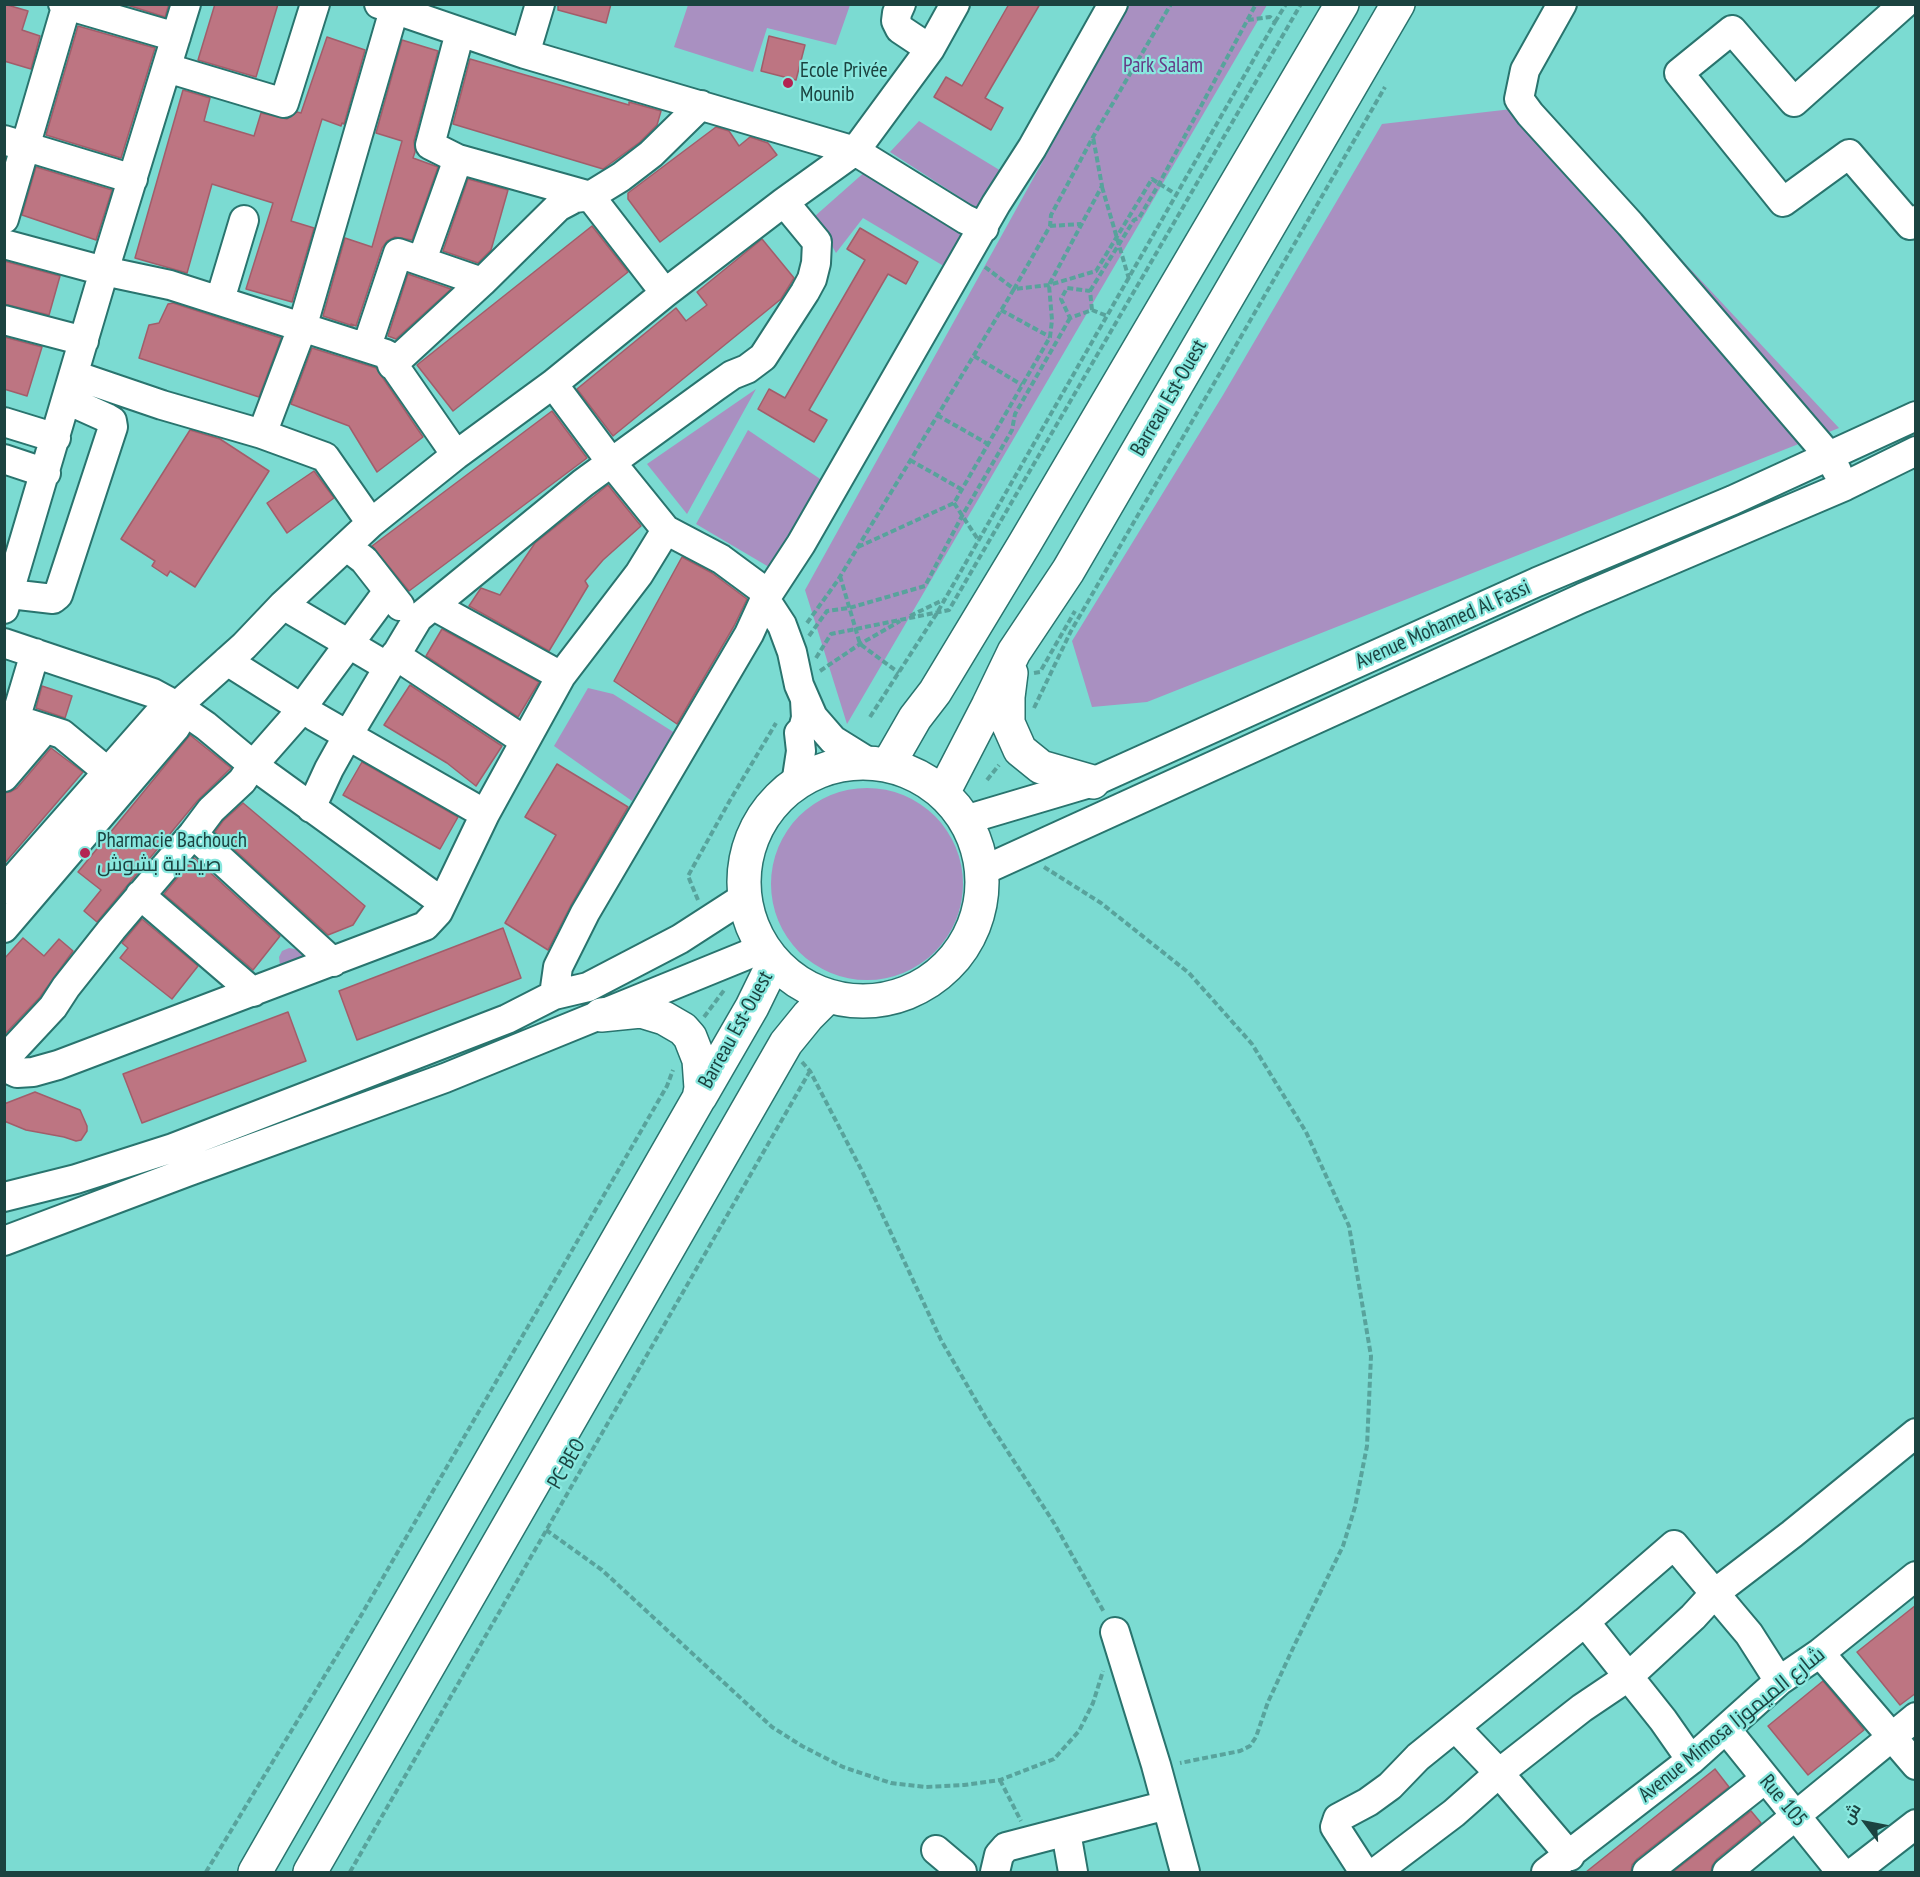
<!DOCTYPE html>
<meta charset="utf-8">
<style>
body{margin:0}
#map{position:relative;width:1920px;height:1877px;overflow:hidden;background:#7bdbd2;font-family:"PT Sans Narrow",Cairo,sans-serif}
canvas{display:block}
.frame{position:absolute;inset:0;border:6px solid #1b4340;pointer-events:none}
.north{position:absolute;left:1836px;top:1793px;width:60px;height:60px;-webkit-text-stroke:4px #89e8df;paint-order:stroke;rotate:302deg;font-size:16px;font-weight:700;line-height:24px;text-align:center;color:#1b4340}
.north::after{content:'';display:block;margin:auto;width:21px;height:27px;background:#1b4340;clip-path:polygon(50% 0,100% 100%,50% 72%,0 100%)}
</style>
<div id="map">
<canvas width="1920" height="1877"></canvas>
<div class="frame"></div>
<div class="north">ش</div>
</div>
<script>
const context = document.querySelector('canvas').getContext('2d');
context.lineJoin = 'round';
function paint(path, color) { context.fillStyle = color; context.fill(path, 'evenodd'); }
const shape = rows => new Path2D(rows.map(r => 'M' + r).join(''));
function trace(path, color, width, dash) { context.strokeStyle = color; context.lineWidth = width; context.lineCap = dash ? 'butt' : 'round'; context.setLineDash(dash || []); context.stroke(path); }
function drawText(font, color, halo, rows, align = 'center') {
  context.font = font + ' "PT Sans Narrow",Cairo,sans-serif'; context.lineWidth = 4.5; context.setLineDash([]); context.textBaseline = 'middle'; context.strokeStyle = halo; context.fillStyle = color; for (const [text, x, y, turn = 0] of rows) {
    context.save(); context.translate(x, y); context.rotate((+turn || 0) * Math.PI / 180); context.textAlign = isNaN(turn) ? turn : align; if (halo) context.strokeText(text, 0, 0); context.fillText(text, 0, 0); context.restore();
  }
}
paint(shape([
 [1130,4,1267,5,847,724,805,590],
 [688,5,850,5,836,45,767,28,753,72,674,47],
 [1538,106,1839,428,1147,702,1092,707,1072,641,1223,395,1382,124],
 [919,121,1011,177,990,217,890,152],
 [867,170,965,229,947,268,863,218,836,253,815,216],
 [756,389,687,514,647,464],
 [748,430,829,485,774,570,696,524],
 [588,688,613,694,675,733,632,801,554,746],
 '771 884a96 96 0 1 1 192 0a96 96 0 1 1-192 0Z',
 [289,948,301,950,305,963,280,966,279,957,282,951]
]), '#a990c1');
const building = shape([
 [4,4,28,11,22,30,40,36,31,69,4,61,4,4],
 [124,4,169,4,165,17,124,4],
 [215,4,278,4,256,77,198,60,215,4],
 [558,4,611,4,606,23,558,10,558,4],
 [1009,4,1040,4,985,98,1003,108,991,130,934,97,946,77,962,86,1009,4],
 [78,26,155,48,121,158,46,135,78,26],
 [769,36,805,45,796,80,761,71,769,36],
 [327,37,365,50,344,124,342,123,341,126,322,119,291,221,314,228,292,302,246,289,273,203,212,184,187,273,135,258,183,90,210,98,204,121,254,136,261,113,287,119,297,112,301,113,327,37],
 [402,40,438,51,414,141,415,152,413,158,438,167,412,240,395,237,387,241,382,248,356,326,351,324,353,326,323,316,345,238,372,247,402,141,376,133,402,40],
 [470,59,629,105,629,102,661,111,657,125,640,142,603,169,453,124,470,59],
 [716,127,729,131,739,146,750,137,768,143,777,155,660,242,628,199,628,193,716,127],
 [36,167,112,190,96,240,22,215,36,167],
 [468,179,508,190,491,250,478,263,443,251,468,179],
 [592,226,628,272,453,411,417,365,592,226],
 [860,228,918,262,906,284,888,274,809,410,827,420,814,442,758,409,769,389,785,398,865,260,847,249,860,228],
 [762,239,794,278,781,299,613,436,577,389,676,308,686,321,707,305,697,292,762,239],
 [4,261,60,276,49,315,4,304,4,261],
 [408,274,451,289,396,339,388,336,408,274],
 [173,303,281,338,259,397,139,358,149,325,159,323,168,304,173,303],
 [4,337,42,347,27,396,4,389,4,337],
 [312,348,376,368,423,437,377,472,349,426,291,404,312,348],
 [552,411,587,458,409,591,372,546,552,411],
 [190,430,220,439,269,471,195,587,170,571,167,576,152,566,155,561,121,539,190,430],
 [314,471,334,498,287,533,267,503,314,471],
 [608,485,641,526,603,560,585,581,588,586,549,651,469,606,481,588,500,595,535,543,608,485],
 [682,557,712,573,747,599,734,626,677,724,614,681,682,557],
 [442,629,539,682,518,717,426,656,442,629],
 [410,685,502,746,476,786,447,763,384,725,410,685],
 [42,686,72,696,65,718,36,708,42,686],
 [190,735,231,768,198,800,97,922,84,911,101,890,78,872,190,735],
 [51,748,83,772,4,864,4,793,10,792,17,788,51,748],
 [362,762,458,817,440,849,343,795,362,762],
 [557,764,628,807,571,905,548,950,505,923,556,835,525,817,557,764],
 [243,803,365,906,353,925,328,935,215,832,223,821,243,803],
 [194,858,280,936,253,970,164,894,194,858],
 [142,919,198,966,172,999,120,958,128,948,122,943,142,919],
 [503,928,521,978,357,1040,339,991,503,928],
 [23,938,44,956,59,939,73,951,40,997,4,1035,4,959,23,938],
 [288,1012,306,1061,142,1123,123,1074,288,1012],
 [35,1092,80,1110,87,1126,87,1131,81,1140,76,1141,64,1137,26,1130,4,1121,4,1104,35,1092],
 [1916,1605,1916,1693,1900,1705,1857,1652,1916,1605],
 [1823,1681,1864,1730,1808,1775,1768,1726,1823,1681],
 [1715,1769,1729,1787,1637,1859,1632,1865,1631,1872,1586,1872,1715,1769],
 [1751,1811,1761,1823,1717,1859,1712,1866,1711,1872,1673,1872,1751,1811]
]);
paint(building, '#bd7582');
trace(building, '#a25d6a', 1.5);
const minor = shape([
 [63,4,176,37],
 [379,4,525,54,855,151,965,219,984,228],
 [901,4,897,13,896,21,900,29,930,49],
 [1562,4,1525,70,1519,99,1530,114,1630,224,1829,456,1837,471],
 [1904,4,1794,102,1732,30,1679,73,1783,202,1849,154,1910,225,1916,220],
 [460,32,430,145,458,159,590,196,665,293],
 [525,54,540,4],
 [167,68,284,103,315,4],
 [4,140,133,179],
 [4,219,67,4],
 [4,244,104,271,170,285,386,354,456,455],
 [422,260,458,159],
 [220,300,244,220],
 [4,320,84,341],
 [367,346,398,253,482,282],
 [392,365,482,282,558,207,575,198,590,196,621,177,651,154,701,105],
 [74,375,162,405,262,434,325,457,371,523],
 [553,384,611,462,666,530,721,559,763,590,765,599,782,625,792,652,799,685,813,717,833,740,870,763],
 [4,422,56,438],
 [262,434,302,328,394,10],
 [4,459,46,473],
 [347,547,364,560,400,606],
 [10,594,53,599,58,595,113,427,112,421,107,418,67,400],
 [283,605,388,667],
 [434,606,561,676],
 [4,609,104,271,186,4],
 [4,643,153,693,177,706,206,726,253,765,442,902],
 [395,655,525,741],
 [227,661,314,716,485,814],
 [15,719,62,734,108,772],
 [4,757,35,653],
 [4,777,45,729],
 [796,784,801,751,799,733,803,729,806,718,805,700],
 [311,808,329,769,348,735,418,618,583,483,715,387,732,375,747,369,763,357,805,292,812,279,816,263,817,242,784,202],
 [965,820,1093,782,1537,582,1733,500,1916,416],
 [193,834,333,962],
 [982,871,1582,598,1845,486,1916,451],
 [4,890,157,716,177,706,244,646,283,605,371,523,456,455,553,384,665,293,784,202,855,151,930,49,955,4],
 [140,895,253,992],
 [4,928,176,727,177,706],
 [554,995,558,967,585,913,749,634,765,599,801,544,996,204,1032,148,1113,4],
 [4,1055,12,1051,53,1007,66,987,112,929,193,834,211,810,242,781,253,765,296,716,304,710,309,698,388,591],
 [4,1067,17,1073,33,1072,58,1065,425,926,438,912,485,814,561,676,639,574,666,530],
 [4,1197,76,1179,173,1148,507,1019,554,995,588,987,680,939,745,897],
 [4,1241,187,1172,445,1078,764,948],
 [1585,1622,1663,1720,1691,1760],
 [1115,1632,1156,1765,1185,1872],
 [1820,1653,1916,1765],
 [1456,1728,1499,1773,1570,1856],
 [1726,1729,1841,1872],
 [1066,1832,1073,1872],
 [936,1850,962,1872],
 [995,1872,999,1855,1006,1847,1167,1805],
 [1364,1872,1335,1827,1338,1818,1368,1802,1390,1786,1418,1757,1585,1622,1674,1545,1749,1634,1779,1681],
 [1376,1872,1454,1813,1499,1773,1582,1708,1628,1677,1693,1617,1715,1593,1792,1534,1916,1433],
 [1546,1872,1691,1760,1779,1681,1820,1653,1916,1576],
 [1647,1872,1765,1779],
 [1727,1872,1916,1717],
 [1854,1872,1916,1824]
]);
const major = shape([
 [1011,673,1008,697,1008,723,1020,750,1041,767,1093,782],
 '744 882a119 119 0 1 1 238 0a119 119 0 1 1-238 0Z',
 [888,765,915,718,935,692,1025,543,1342,4],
 [943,793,988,706,1014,652,1068,571,1398,4],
 [700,1097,752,1007,774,962],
 [255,1872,699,1098,701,1088,699,1060,690,1037,683,1029,664,1018,641,1011,601,1015],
 [310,1872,786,1043,808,1016,828,996]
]);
trace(minor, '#29746e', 32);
trace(major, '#29746e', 36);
trace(shape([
 [1275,22,1286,4],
 [1102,187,1129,279],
 [1050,226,1081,224],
 [985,267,1014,289,1050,226,1051,215,1093,137,1171,4],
 [1090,291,1134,220,1139,218,1159,184,1256,4],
 [1001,310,1050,337],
 [1092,310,1090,291,1067,288,1061,299,1070,318,1092,310,1107,316],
 [974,356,1022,385],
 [937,415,988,444],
 [910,460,961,489],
 [954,503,979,541],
 [858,547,954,503,1050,337,1052,320,1049,285,1102,186,1093,137],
 [840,576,860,644,899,673],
 [910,616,943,600],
 [807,623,838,580,1014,289,1049,285,1096,271,1152,179,1177,195],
 [809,636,827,611,849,608,925,586,962,516,1012,430,1015,414,1070,318],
 [816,658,831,634,949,610,1301,4],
 [820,671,860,644,900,621],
 [1034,673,1040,672,1075,611],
 [1034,708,1071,631,1385,87],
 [870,717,937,613,1275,22,1270,17,1248,20],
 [987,780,999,765],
 [1044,867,1101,903,1189,973,1252,1044,1306,1132,1349,1226,1371,1356,1367,1446,1355,1507,1343,1546,1294,1646,1268,1702,1256,1737,1250,1746,1240,1751,1180,1763],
 [698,900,688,876,729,802,776,723],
 [704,1017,725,989],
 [802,1062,810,1071,862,1171,941,1340,986,1418,1054,1523,1104,1612],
 [546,1530,602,1570,772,1727,802,1746,843,1767,891,1783,925,1787,964,1785,1000,1780,1054,1759,1079,1731,1093,1703,1103,1671],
 [1000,1780,1021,1821],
 [206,1872,359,1619,667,1086,673,1070],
 [350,1872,810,1071]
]), '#58a39c', 4, [6, 3]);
trace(minor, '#fff', 28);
trace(major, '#fff', 33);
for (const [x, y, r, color] of [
 [788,83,6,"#b32352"],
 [85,853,6,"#b32352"]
]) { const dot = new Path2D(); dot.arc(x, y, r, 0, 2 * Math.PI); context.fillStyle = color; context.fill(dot); trace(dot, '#89e8df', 2); }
drawText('21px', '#653b86', '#89e8df', [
 ["Park Salam",1163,66]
]);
drawText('21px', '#1b4340', '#89e8df', [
 ["Ecole Privée",800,71],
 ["Mounib",800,95],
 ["Pharmacie Bachouch",97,841],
 ["صيدلية بشوش",97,865]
], 'left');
drawText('21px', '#1b4340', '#89e8df', [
 ["Barreau Est-Ouest",1169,398,-60],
 ["Avenue Mohamed Al Fassi",1443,625,-24],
 ["Barreau Est-Ouest",736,1030,-61],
 ["PC BEO",567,1464,-60],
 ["Avenue Mimosa شارع الميموزا",1732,1725,-39],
 ["Rue 105",1783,1801,50]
]);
</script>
